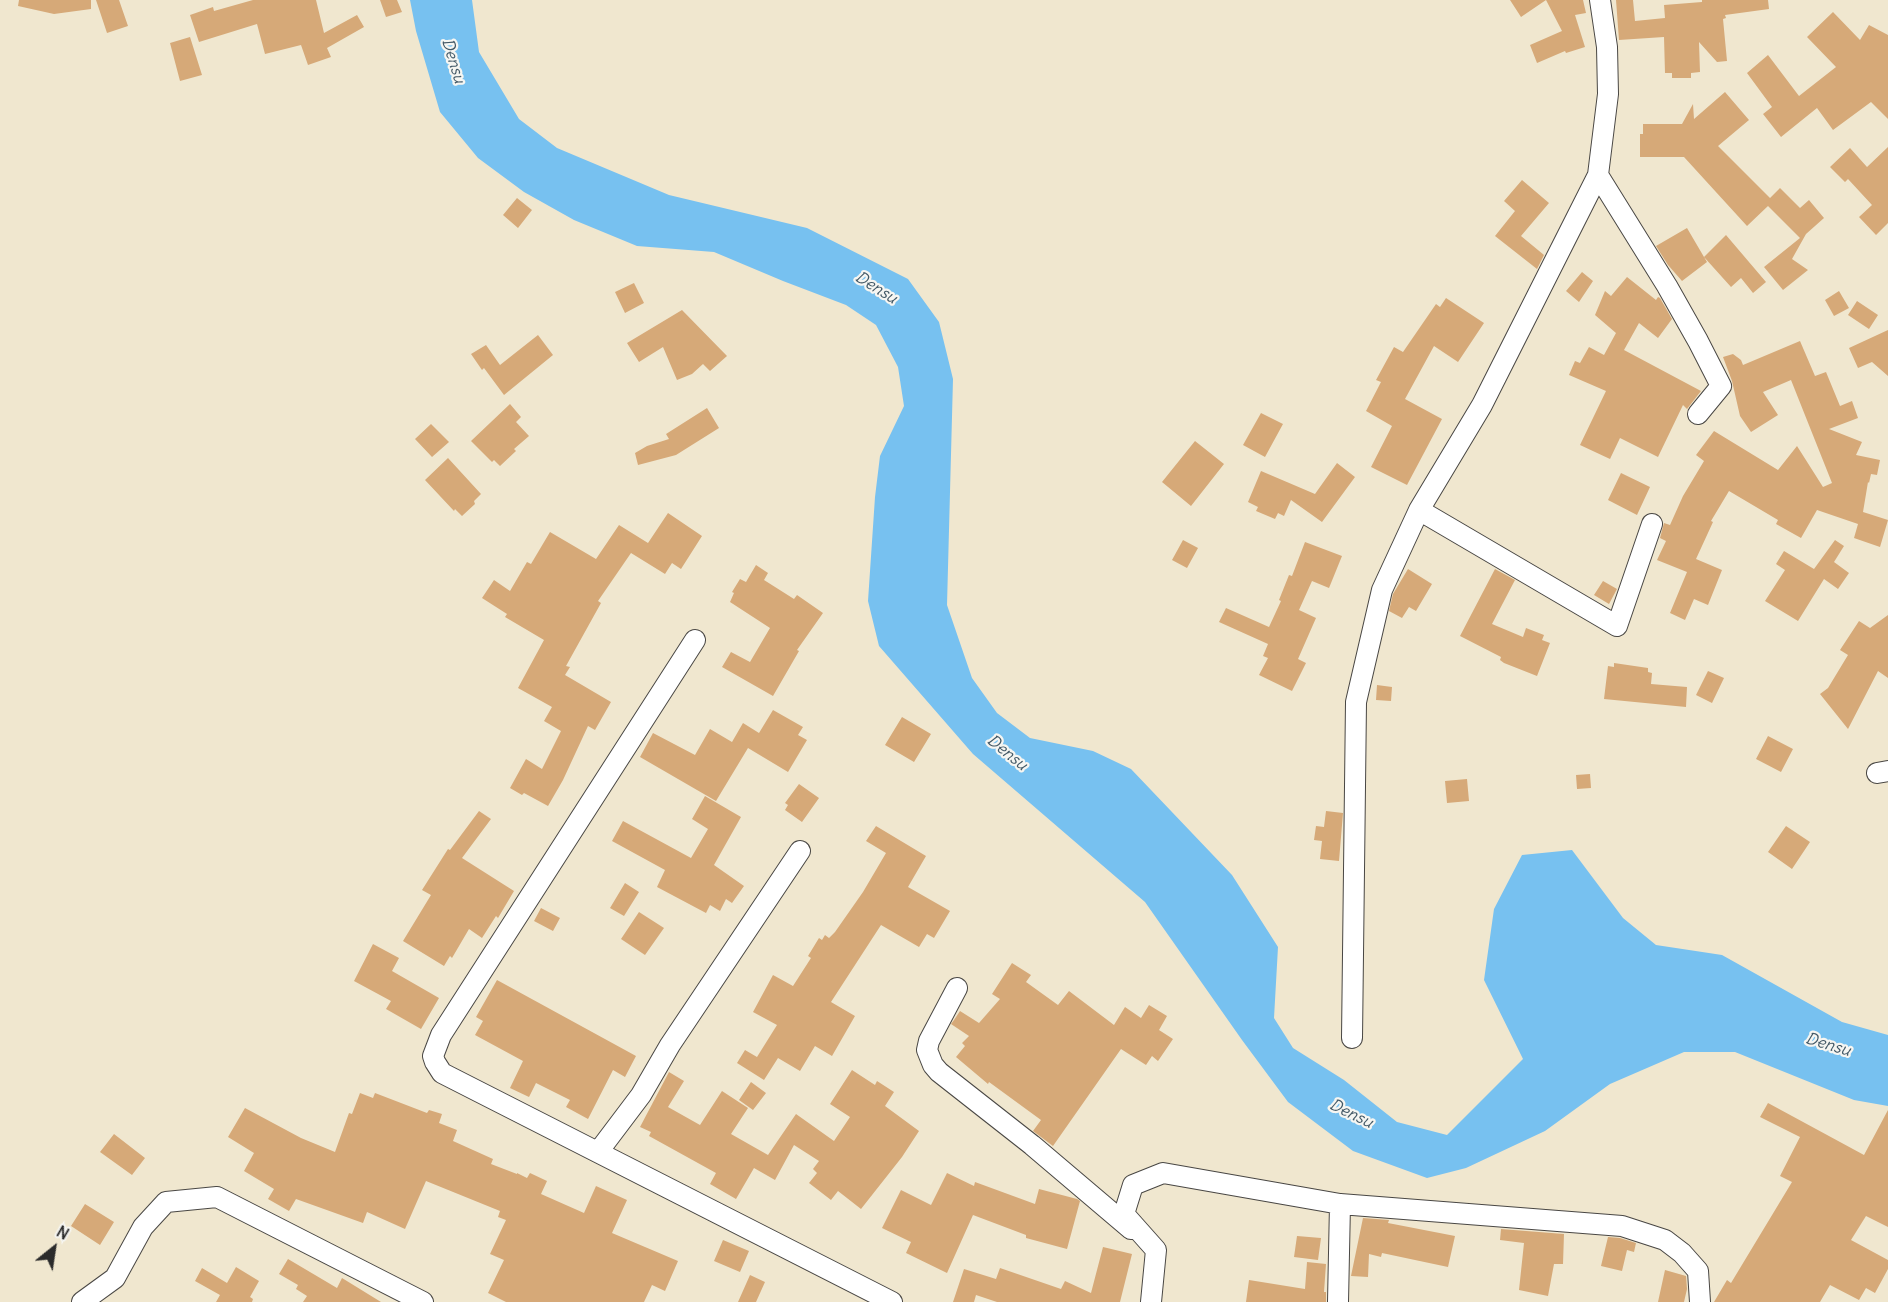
<!DOCTYPE html>
<style>
body{margin:0}
#map{position:relative;width:1888px;height:1302px;overflow:hidden;background:#f0e7cf;font-family:Delius,sans-serif}
canvas{display:block}
.north{position:absolute;left:24px;top:1218px;width:60px;height:60px;-webkit-text-stroke:4px #f6f6f2;paint-order:stroke;rotate:30deg;font-size:16px;font-weight:700;line-height:24px;text-align:center;color:#2b2b2b}
.north::after{content:'';display:block;margin:auto;width:21px;height:27px;background:#2b2b2b;clip-path:polygon(50% 0,100% 100%,50% 72%,0 100%)}
</style>
<div id="map">
<canvas width="1888" height="1302"></canvas>
<div class="north">N</div>
</div>
<script>
const context = document.querySelector('canvas').getContext('2d');
context.lineJoin = 'round';
function paint(path, color) { context.fillStyle = color; context.fill(path, 'evenodd'); }
const shape = rows => new Path2D(rows.map(r => 'M' + r).join(''));
function trace(path, color, width, dash) { context.strokeStyle = color; context.lineWidth = width; context.lineCap = dash ? 'butt' : 'round'; context.setLineDash(dash || []); context.stroke(path); }
function drawText(font, color, halo, rows, align = 'center') {
  context.font = font + ' Delius,sans-serif'; context.lineWidth = 4.5; context.setLineDash([]); context.textBaseline = 'middle'; context.strokeStyle = halo; context.fillStyle = color; for (const [text, x, y, turn = 0] of rows) {
    context.save(); context.translate(x, y); context.rotate((+turn || 0) * Math.PI / 180); context.textAlign = isNaN(turn) ? turn : align; if (halo) context.strokeText(text, 0, 0); context.fillText(text, 0, 0); context.restore();
  }
}
paint(shape([
 [410,0,472,0,479,52,519,119,557,148,669,195,807,228,908,279,939,322,953,379,947,605,972,678,997,713,1030,738,1093,751,1131,769,1232,875,1278,947,1274,1018,1293,1048,1344,1080,1397,1122,1447,1135,1523,1059,1484,980,1494,909,1522,855,1572,850,1623,918,1656,945,1722,955,1842,1022,1888,1035,1888,1106,1854,1100,1735,1052,1684,1052,1610,1084,1545,1131,1466,1168,1427,1178,1353,1151,1288,1102,1242,1040,1145,902,973,754,879,646,868,601,875,497,880,456,904,406,898,367,876,325,846,305,783,281,714,252,637,246,574,220,524,192,478,158,440,112,416,31]
]), '#77c1f0');
paint(shape([
 [19,0,91,0,91,9,54,14,18,6],
 [96,0,119,0,128,26,107,33],
 [253,0,316,0,324,33,357,15,364,27,327,48,331,57,308,65,301,45,265,54,257,24,199,42,190,15,213,7,214,11],
 [380,0,397,0,402,12,386,17],
 [1510,0,1583,0,1586,13,1575,15,1585,47,1566,53,1565,51,1537,63,1530,45,1562,31,1546,0,1521,17],
 [1616,0,1633,0,1635,21,1665,18,1664,5,1702,2,1702,0,1768,0,1769,9,1725,15,1726,18,1723,19,1727,61,1717,62,1699,42,1700,72,1691,73,1691,78,1672,78,1672,73,1665,73,1664,37,1619,40],
 [1833,12,1860,40,1869,25,1888,35,1888,119,1871,102,1833,130,1817,108,1781,137,1763,114,1772,107,1747,73,1768,55,1799,96,1836,67,1807,37],
 [190,37,202,75,180,81,170,43],
 [1725,92,1749,120,1718,146,1770,198,1780,188,1800,208,1809,200,1824,218,1806,234,1792,259,1808,270,1783,290,1764,267,1800,238,1768,206,1747,226,1684,157,1640,157,1640,134,1643,134,1643,124,1682,124,1693,104,1694,119],
 [1888,147,1888,223,1876,235,1859,217,1872,205,1848,179,1845,182,1830,167,1850,148,1867,167],
 [1522,180,1549,203,1521,236,1544,255,1537,269,1495,236,1515,211,1504,201],
 [517,198,532,210,518,228,503,215],
 [1687,228,1704,257,1726,235,1766,282,1753,293,1741,278,1731,287,1704,257,1707,262,1682,281,1668,265,1656,246],
 [1582,272,1593,281,1579,302,1566,291],
 [1627,277,1656,300,1658,297,1660,298,1672,319,1658,338,1639,323,1624,350,1701,391,1687,409,1683,405,1658,457,1620,438,1610,459,1580,445,1606,391,1569,375,1575,361,1580,363,1589,347,1604,355,1616,333,1595,315,1605,291,1611,296],
 [634,283,644,303,625,313,615,292],
 [1839,291,1849,308,1834,316,1825,300],
 [1446,298,1484,323,1458,362,1434,346,1405,399,1442,419,1407,485,1371,467,1392,426,1366,411,1381,382,1376,380,1394,347,1403,352,1436,304,1440,307],
 [1857,301,1878,315,1869,329,1848,315],
 [682,310,727,356,710,371,703,364,692,374,677,380,663,347,639,362,627,343],
 [1888,330,1888,376,1872,362,1858,368,1849,348],
 [538,335,553,355,504,395,484,368,482,370,471,354,486,345,500,365],
 [1800,341,1815,376,1826,372,1840,406,1852,401,1858,418,1829,429,1862,442,1856,455,1880,460,1877,475,1871,474,1869,483,1868,482,1863,512,1888,520,1880,547,1854,538,1858,524,1817,510,1801,538,1776,524,1778,520,1729,491,1711,521,1713,522,1696,559,1722,570,1708,605,1694,599,1685,620,1670,613,1687,572,1657,560,1666,541,1660,538,1664,523,1670,525,1683,496,1704,461,1696,455,1714,431,1778,470,1797,446,1823,487,1832,483,1791,380,1763,392,1778,415,1751,432,1740,416,1732,381,1723,357,1733,354,1741,360,1743,365],
 [510,404,521,417,516,422,529,436,514,449,516,451,500,466,494,460,492,462,471,441],
 [707,408,719,428,676,455,638,465,635,453,647,446,669,439,666,434],
 [1261,413,1283,424,1265,457,1243,445],
 [431,424,449,442,432,457,415,439],
 [1195,441,1224,464,1191,506,1162,482],
 [448,458,481,494,474,501,475,504,462,516,455,509,454,511,425,480],
 [1337,463,1355,477,1322,522,1291,500,1284,516,1278,513,1275,519,1256,511,1258,507,1248,502,1261,471,1315,494],
 [1621,473,1650,487,1637,515,1608,500],
 [668,513,702,536,681,569,672,563,665,574,631,553,598,601,601,603,566,666,570,667,565,675,611,702,595,730,588,726,563,780,548,806,524,793,522,795,510,788,526,759,542,769,561,731,544,721,552,707,518,688,544,640,505,617,507,614,482,598,494,580,510,591,527,562,531,564,550,532,596,559,619,525,648,543],
 [1183,540,1198,548,1187,568,1172,560],
 [1835,540,1844,546,1834,562,1849,573,1838,589,1824,579,1798,621,1765,601,1785,570,1776,564,1784,551,1814,569],
 [1305,542,1342,556,1329,588,1312,581,1299,610,1316,618,1298,659,1306,663,1292,691,1259,675,1268,658,1263,656,1268,644,1219,622,1226,608,1269,627,1281,601,1279,600,1289,575,1292,576],
 [756,565,768,573,764,580,794,599,797,595,823,613,797,650,799,651,773,696,722,667,731,652,750,662,770,628,730,602,734,593,732,592,740,579,746,582],
 [1408,569,1432,584,1416,611,1409,607,1402,618,1389,611,1393,594],
 [1495,569,1515,580,1492,624,1523,637,1526,628,1544,635,1542,640,1550,643,1537,676,1504,663,1500,660,1501,657,1460,636],
 [1603,581,1617,589,1609,604,1594,595],
 [1888,615,1888,678,1878,671,1848,729,1820,694,1828,688,1848,655,1840,650,1859,621,1870,628],
 [1614,663,1648,668,1648,672,1652,673,1651,684,1687,687,1686,707,1604,699,1608,666,1614,667],
 [1708,671,1724,678,1712,703,1696,695],
 [1377,685,1392,687,1391,701,1376,700],
 [773,710,803,727,798,735,807,740,788,772,748,748,716,801,640,757,653,733,695,755,710,729,732,742,743,723,759,733],
 [902,717,931,734,914,762,885,745],
 [1768,736,1793,749,1781,772,1756,759],
 [1590,774,1591,788,1577,789,1576,775],
 [1467,779,1469,801,1447,803,1445,781],
 [799,784,819,798,802,822,785,810,788,805,785,803],
 [705,796,741,817,714,865,744,886,732,903,726,899,720,911,710,905,706,913,657,887,665,870,612,841,623,821,691,858,708,829,692,819],
 [479,811,491,819,462,858,514,891,498,918,496,916,482,938,469,929,452,958,450,956,444,966,403,941,431,895,422,890,448,849,450,850],
 [1326,811,1343,813,1339,861,1320,859,1322,841,1314,840,1316,826,1324,827],
 [876,826,926,856,908,887,950,911,934,938,927,934,919,947,881,925,831,1002,855,1016,832,1056,815,1046,800,1071,778,1058,764,1080,737,1063,745,1050,757,1057,777,1025,753,1012,773,975,793,986,811,958,808,956,819,938,822,940,825,935,829,938,835,932,863,892,886,853,866,841],
 [1786,826,1810,842,1792,869,1768,852],
 [625,883,639,892,624,916,610,908],
 [541,908,560,918,553,931,534,921],
 [639,912,664,928,645,955,621,939],
 [373,944,399,958,392,971,439,998,421,1029,386,1009,391,1001,354,981],
 [1012,963,1031,975,1026,982,1058,1005,1069,991,1114,1025,1125,1007,1141,1018,1149,1005,1167,1016,1159,1030,1173,1039,1158,1061,1152,1056,1146,1065,1121,1049,1053,1146,1033,1131,1041,1120,989,1082,988,1084,956,1057,965,1046,962,1043,969,1036,951,1024,954,1020,960,1011,979,1023,1000,999,992,994],
 [497,980,636,1056,625,1077,613,1070,588,1119,566,1107,570,1100,536,1083,529,1097,510,1088,523,1061,475,1035,483,1021,476,1017],
 [852,1070,875,1085,877,1081,894,1092,885,1106,919,1131,902,1157,861,1209,838,1191,831,1200,809,1183,817,1173,813,1169,819,1161,794,1145,775,1180,754,1168,736,1199,710,1184,716,1173,649,1136,651,1132,640,1127,669,1072,684,1081,668,1107,700,1125,722,1091,748,1108,731,1134,768,1155,796,1114,834,1141,850,1117,830,1104],
 [751,1082,766,1093,753,1110,739,1100],
 [360,1093,373,1098,375,1093,427,1113,429,1110,442,1114,439,1123,457,1130,453,1141,493,1159,491,1164,517,1174,517,1173,527,1178,530,1173,547,1181,541,1194,584,1213,596,1186,627,1200,612,1233,678,1261,665,1291,652,1285,644,1302,506,1302,488,1293,504,1260,490,1254,506,1220,498,1217,500,1211,426,1181,405,1229,367,1212,363,1223,296,1199,289,1211,268,1199,274,1189,244,1171,254,1153,228,1137,245,1108,301,1138,335,1152,349,1113,352,1114],
 [1768,1103,1864,1155,1888,1110,1888,1227,1866,1216,1851,1240,1888,1260,1888,1269,1875,1293,1866,1288,1859,1300,1830,1285,1820,1302,1714,1302,1727,1280,1731,1283,1792,1182,1780,1176,1800,1137,1760,1117],
 [114,1134,145,1158,132,1175,100,1152],
 [947,1173,974,1186,975,1182,1035,1204,1039,1189,1077,1199,1080,1201,1067,1249,1026,1238,1026,1235,973,1215,947,1273,906,1253,911,1242,882,1228,901,1190,931,1205],
 [85,1204,114,1222,100,1245,71,1226],
 [1363,1218,1389,1220,1388,1223,1455,1236,1448,1267,1382,1253,1381,1257,1369,1254,1368,1277,1351,1276],
 [1501,1229,1564,1234,1563,1264,1554,1264,1548,1296,1519,1290,1524,1243,1500,1240],
 [1297,1236,1321,1238,1318,1260,1294,1257],
 [1608,1237,1620,1238,1636,1243,1634,1252,1627,1250,1622,1271,1601,1266],
 [723,1240,749,1251,740,1272,714,1261],
 [1103,1247,1132,1254,1120,1302,997,1302,976,1295,974,1302,953,1302,964,1269,996,1279,1000,1268,1061,1289,1065,1281,1091,1293],
 [288,1259,337,1288,342,1278,381,1302,303,1302,307,1296,296,1289,298,1285,279,1274],
 [1307,1262,1326,1264,1324,1292,1326,1292,1326,1302,1246,1302,1249,1280,1305,1289],
 [236,1267,259,1281,250,1297,253,1299,252,1302,216,1302,220,1295,195,1281,202,1268,227,1283],
 [1665,1270,1686,1276,1687,1289,1684,1302,1658,1302],
 [750,1275,765,1282,756,1302,738,1302]
]), '#d6a978');
const minor = shape([
 [1598,175,1667,286,1698,341,1721,386,1698,414],
 [1419,510,1617,626,1652,524],
 [695,640,441,1035,433,1056,435,1062,442,1073,892,1302],
 [1877,773,1888,771],
 [957,988,929,1041,927,1050,933,1065,939,1072,1032,1145,1131,1229],
 [1352,1038,1356,702,1382,590,1419,510,1482,405,1598,175,1608,94,1607,47,1600,0],
 [598,1152,641,1095,670,1045,800,851],
 [82,1302,115,1278,143,1227,166,1202,217,1197,423,1302],
 [1151,1302,1156,1250,1124,1214,1133,1185,1163,1173,1340,1204,1622,1226,1665,1240,1682,1253,1698,1271,1700,1302],
 [1338,1302,1340,1204]
]);
trace(minor, '#494744', 22);
trace(minor, '#fff', 20);
drawText('italic 16px', '#425866', '#f6f6f2', [
 ["Densu",453,61,73],
 ["Densu",876,288,32],
 ["Densu",1007,753,39],
 ["Densu",1828,1045,17],
 ["Densu",1351,1114,26]
]);
</script>
